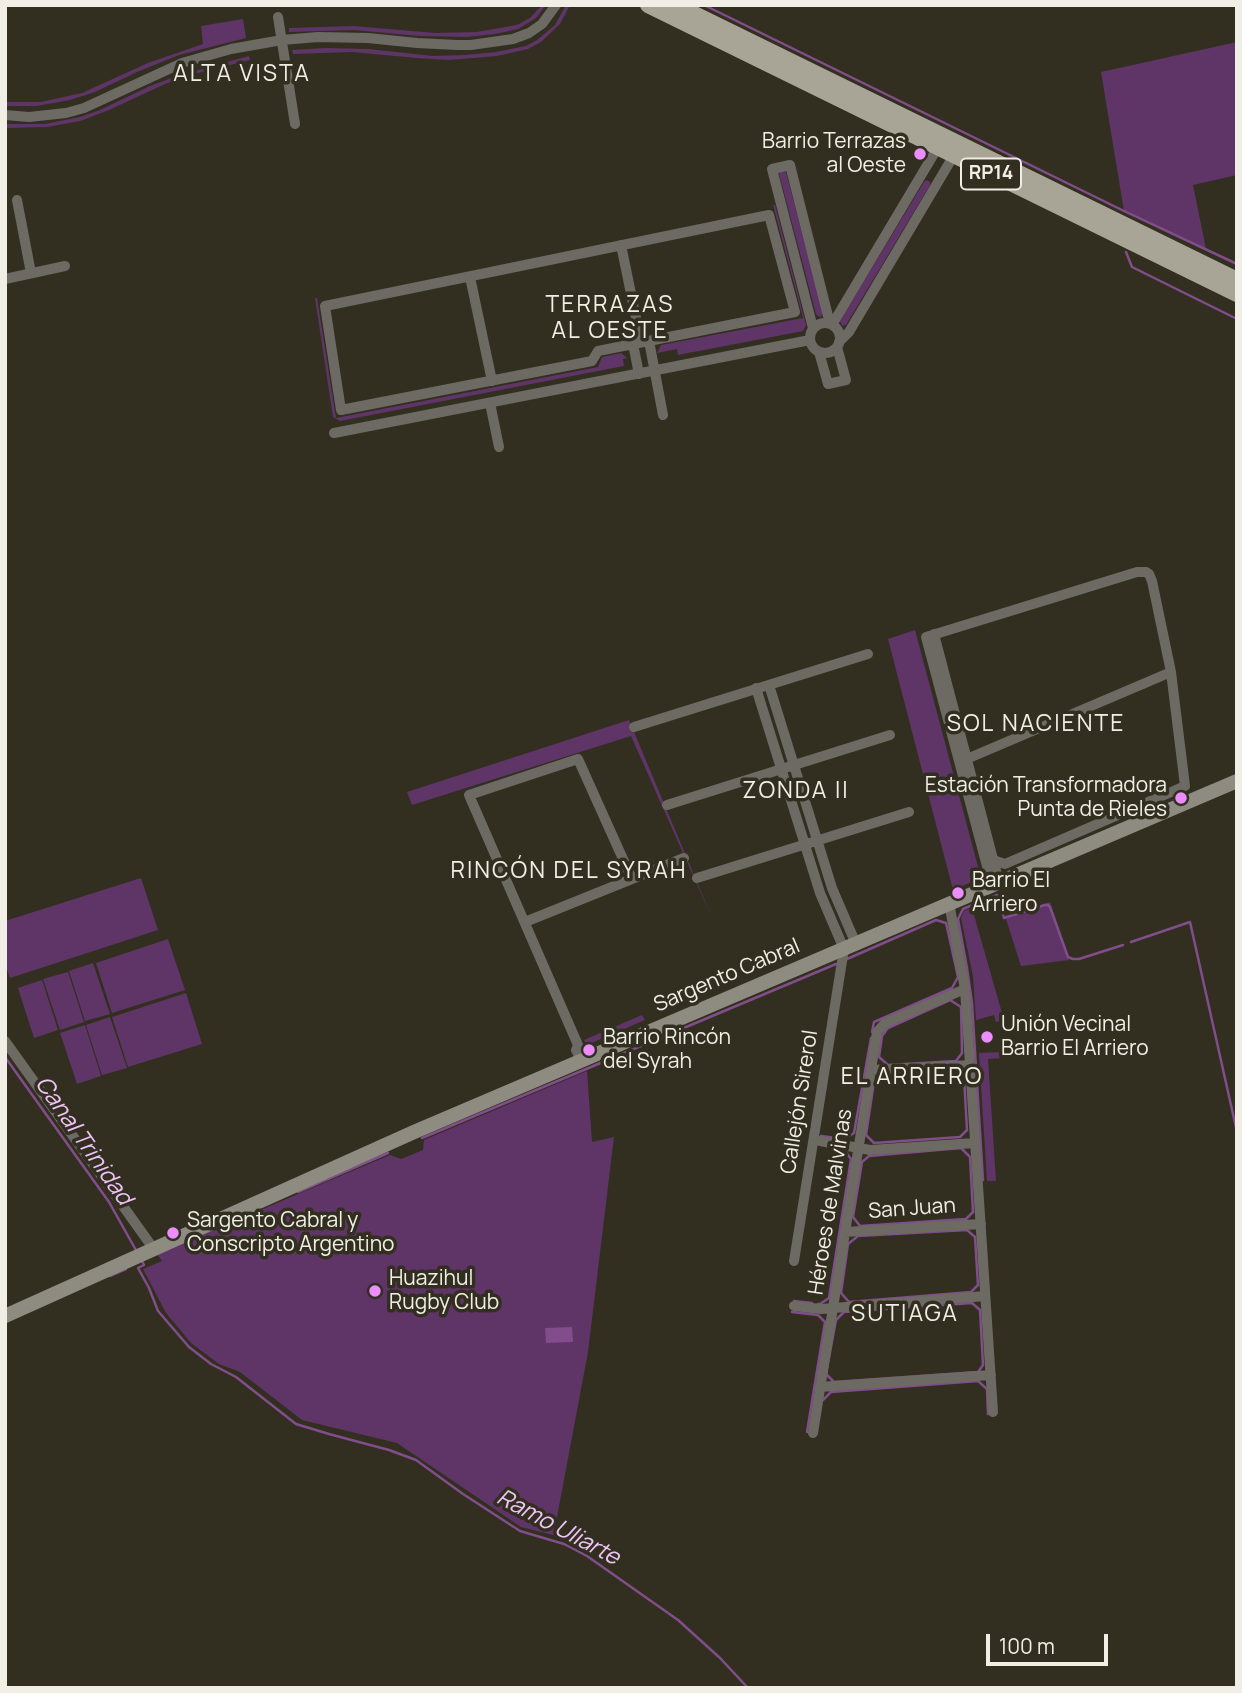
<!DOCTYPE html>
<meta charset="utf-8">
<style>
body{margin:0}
#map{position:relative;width:1242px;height:1693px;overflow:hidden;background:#322f21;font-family:Manrope,sans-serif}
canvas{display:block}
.frame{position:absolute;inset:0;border:7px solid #f0eee5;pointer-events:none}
.scale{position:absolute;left:986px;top:1634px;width:122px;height:32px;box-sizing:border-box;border:4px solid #f0eee5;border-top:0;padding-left:9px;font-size:21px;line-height:24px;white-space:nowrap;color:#f0eee5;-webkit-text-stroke:5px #322f21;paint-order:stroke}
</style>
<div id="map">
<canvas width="1242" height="1693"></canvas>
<div class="frame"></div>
<div class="scale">100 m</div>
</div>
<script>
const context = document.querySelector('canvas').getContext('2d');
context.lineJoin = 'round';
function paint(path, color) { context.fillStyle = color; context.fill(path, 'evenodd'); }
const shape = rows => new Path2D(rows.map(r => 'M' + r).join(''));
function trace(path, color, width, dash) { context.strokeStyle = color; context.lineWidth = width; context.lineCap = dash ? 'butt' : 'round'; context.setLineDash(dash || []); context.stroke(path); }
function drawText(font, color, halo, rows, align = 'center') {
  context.font = font + ' Manrope,sans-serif'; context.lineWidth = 7; context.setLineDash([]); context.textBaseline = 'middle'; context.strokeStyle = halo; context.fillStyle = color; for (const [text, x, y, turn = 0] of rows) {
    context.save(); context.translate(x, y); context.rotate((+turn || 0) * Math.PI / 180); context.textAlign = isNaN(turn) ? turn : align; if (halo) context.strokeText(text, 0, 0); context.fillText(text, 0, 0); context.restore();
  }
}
paint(shape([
 [542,5,546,5,536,18,518,29,495,34,466,37,419,36,354,30,289,32,289,28,354,26,435,33,477,32,517,25,530,18],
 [566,5,570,5,560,24,541,42,528,49,497,56,449,60,417,58,352,52,293,54,292,50,326,48,368,49,433,56,465,55,496,52,526,46,537,40,555,25],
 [243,19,246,38,179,55,137,72,95,92,70,100,37,106,5,106,5,102,41,102,82,93,148,63,203,44,201,26],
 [1237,42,1237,175,1193,185,1206,249,1124,211,1101,72],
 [249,56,250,60,194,74,165,84,109,110,80,121,47,127,5,128,5,124,45,124,80,117,100,110,150,86,177,76],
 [784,165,823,312,821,317,818,316,816,314,777,166],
 [927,180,930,182,930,185,846,325,842,326,840,321,924,182],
 [773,205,775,205,806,325,803,331,678,355,677,349,657,353,661,345,803,318],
 [315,298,317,298,336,418,598,367,602,357,621,353,627,358,623,359,624,366,340,421,333,417],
 [915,630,981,878,953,890,888,639],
 [629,720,712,918,631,736,412,805,407,792],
 [141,878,158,930,10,978,5,964,5,921],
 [1050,902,1069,960,1021,966,1005,916],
 [972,908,1004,1020,996,1022,994,1015,976,1020,973,976,961,918,964,911],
 [168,939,185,990,112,1013,96,963],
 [93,963,110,1014,85,1021,69,971],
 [68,972,84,1022,60,1030,43,979],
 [42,980,58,1030,34,1038,18,988],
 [186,993,202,1044,128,1067,112,1017],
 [642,1015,645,1020,587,1045,584,1040],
 [110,1017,127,1068,102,1075,86,1025],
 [85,1025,101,1076,77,1084,60,1033],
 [1001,1052,1002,1058,988,1059,996,1181,987,1181,979,1053],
 [587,1071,592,1142,614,1137,588,1352,554,1533,557,1536,521,1527,397,1443,302,1420,240,1372,219,1364,191,1343,166,1313,143,1269,162,1261,157,1254,390,1155,401,1159,423,1150,424,1140]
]), '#5f3567');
paint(shape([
 [572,1327,573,1342,546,1343,545,1328]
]), '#814d8a');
trace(shape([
 [704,5,1124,211,1237,264],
 [1126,252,1132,267,1237,319],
 [1131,942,1190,922,1237,1132],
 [847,959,936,920,946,923,947,927,958,977,952,988,874,1022,872,1032],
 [950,1000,961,1007,962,1053,956,1061,888,1065,879,1057,882,1036,888,1028,950,1000],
 [5,1057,109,1202,137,1252],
 [957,1070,964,1077,967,1130,960,1137,874,1143,866,1135,874,1082,881,1075,957,1070],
 [821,1136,845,1139,854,1133,871,1038],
 [422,1138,836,964],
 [961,1148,970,1157,973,1212,966,1219,860,1226,853,1217,862,1162,869,1156,961,1148],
 [983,1180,972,1003,967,968,958,919,963,909,997,895,1004,918,1045,905,1048,905,1050,907,1068,957,1073,959,1079,959,1123,945],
 [298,1192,388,1153],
 [967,1230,975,1237,978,1285,971,1292,849,1302,841,1293,848,1244,858,1236,967,1230],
 [142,1261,144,1265,138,1268,149,1288,158,1311,189,1347,211,1364,236,1377,296,1424,329,1434,389,1450,416,1460,463,1494,520,1531,564,1544,587,1556,678,1620,720,1658,748,1688],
 [110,1276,126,1269],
 [794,1301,812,1303],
 [972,1303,980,1310,983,1365,978,1372,834,1382,826,1374,836,1320,844,1312,972,1303],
 [818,1304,820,1304,829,1298,851,1159,844,1150],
 [792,1312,818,1315,825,1322,807,1432],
 [823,1400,831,1392,978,1381,987,1389,988,1414]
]), '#814d8a', 2.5);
trace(shape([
 [278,17,295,124],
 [5,115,29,117,66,113,84,108,182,63,231,49,282,40,318,37,368,38,417,43,457,45,471,45,513,39,529,33,542,24,556,5],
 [17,200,31,273],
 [769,215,795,312,598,351,592,361,341,410,325,306,769,215],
 [621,245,641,342],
 [470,277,492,381],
 [5,279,65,266],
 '810 338a15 15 0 1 1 30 0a15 15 0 1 1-30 0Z',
 [832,325,938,147],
 [813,328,772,169,790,165,830,324],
 [649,341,663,415],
 [839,342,849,332,954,155],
 [633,344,639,374],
 [819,352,828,384,846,380,837,347],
 [490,403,499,447],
 [334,433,810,340],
 [934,634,999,882],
 [769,685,832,888,856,944],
 [756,688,820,893,844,949,794,1261],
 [634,727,868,654],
 [962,761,1171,672],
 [667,805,890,735],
 [697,878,909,812],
 [992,885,926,637,1137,572,1146,572,1149,574,1152,581,1171,672,1185,786,1005,864,993,860],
 [949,903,965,989,993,1412],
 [525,922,684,858],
 [5,1041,153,1248],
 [582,1061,576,1050,578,1045,469,795,578,759,632,879],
 [871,1070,970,1065],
 [820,1141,870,1150,975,1143],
 [845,1232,981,1224],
 [794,1306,821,1309,985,1296],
 [820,1387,991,1375],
 [813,1433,877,1032,885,1023,965,989]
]), '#6c6a63', 10);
trace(shape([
 [5,1316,414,1132,1237,781]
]), '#8e8b80', 14);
trace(shape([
 [648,5,1237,294],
 [676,5,1237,280]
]), '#a8a596', 16);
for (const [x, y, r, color] of [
 [920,154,7,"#eb8dfc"],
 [1181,798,7,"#eb8dfc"],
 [958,893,7,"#eb8dfc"],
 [987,1037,7,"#eb8dfc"],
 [589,1050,7,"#eb8dfc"],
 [173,1233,7,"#eb8dfc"],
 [375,1291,7,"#eb8dfc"]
]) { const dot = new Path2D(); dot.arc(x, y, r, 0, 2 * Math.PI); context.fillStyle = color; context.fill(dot); trace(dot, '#322f21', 2.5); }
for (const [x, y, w] of [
 [991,174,60]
]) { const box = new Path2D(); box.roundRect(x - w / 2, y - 15.5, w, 31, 5); context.fillStyle = '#322f21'; context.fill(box); trace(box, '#f0eee5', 2); }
drawText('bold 19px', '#f0eee5', null, [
 ["RP14",991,174]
]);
drawText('21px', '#f0eee5', '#322f21', [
 ["Barrio Terrazas",906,142,"right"],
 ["al Oeste",906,166,"right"],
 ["Estación Transformadora",1167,786,"right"],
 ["Punta de Rieles",1167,810,"right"],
 ["Barrio El",972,881],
 ["Arriero",972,905],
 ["Unión Vecinal",1001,1025],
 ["Barrio El Arriero",1001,1049],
 ["Barrio Rincón",603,1038],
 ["del Syrah",603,1062],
 ["Sargento Cabral y",187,1221],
 ["Conscripto Argentino",187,1245],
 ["Huazihul",389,1279],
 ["Rugby Club",389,1303]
], 'left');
drawText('21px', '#f0eee5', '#322f21', [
 ["Sargento Cabral",727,976,-23],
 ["Callejón Sirerol",800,1102,-81],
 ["Héroes de Malvinas",831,1202,-81],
 ["San Juan",912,1209,-4]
]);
context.letterSpacing = '2px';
drawText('23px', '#f0eee5', '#322f21', [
 ["ALTA VISTA",242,75],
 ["TERRAZAS",610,306],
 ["AL OESTE",610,332],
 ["SOL NACIENTE",1036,725],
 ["ZONDA II",796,792],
 ["RINCÓN DEL SYRAH",569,872],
 ["EL ARRIERO",912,1078],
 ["SUTIAGA",905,1315]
]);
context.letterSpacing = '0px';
drawText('italic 23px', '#efc3f7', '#322f21', [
 ["Canal Trinidad",83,1141,55],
 ["Ramo Uliarte",558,1528,28]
]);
</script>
